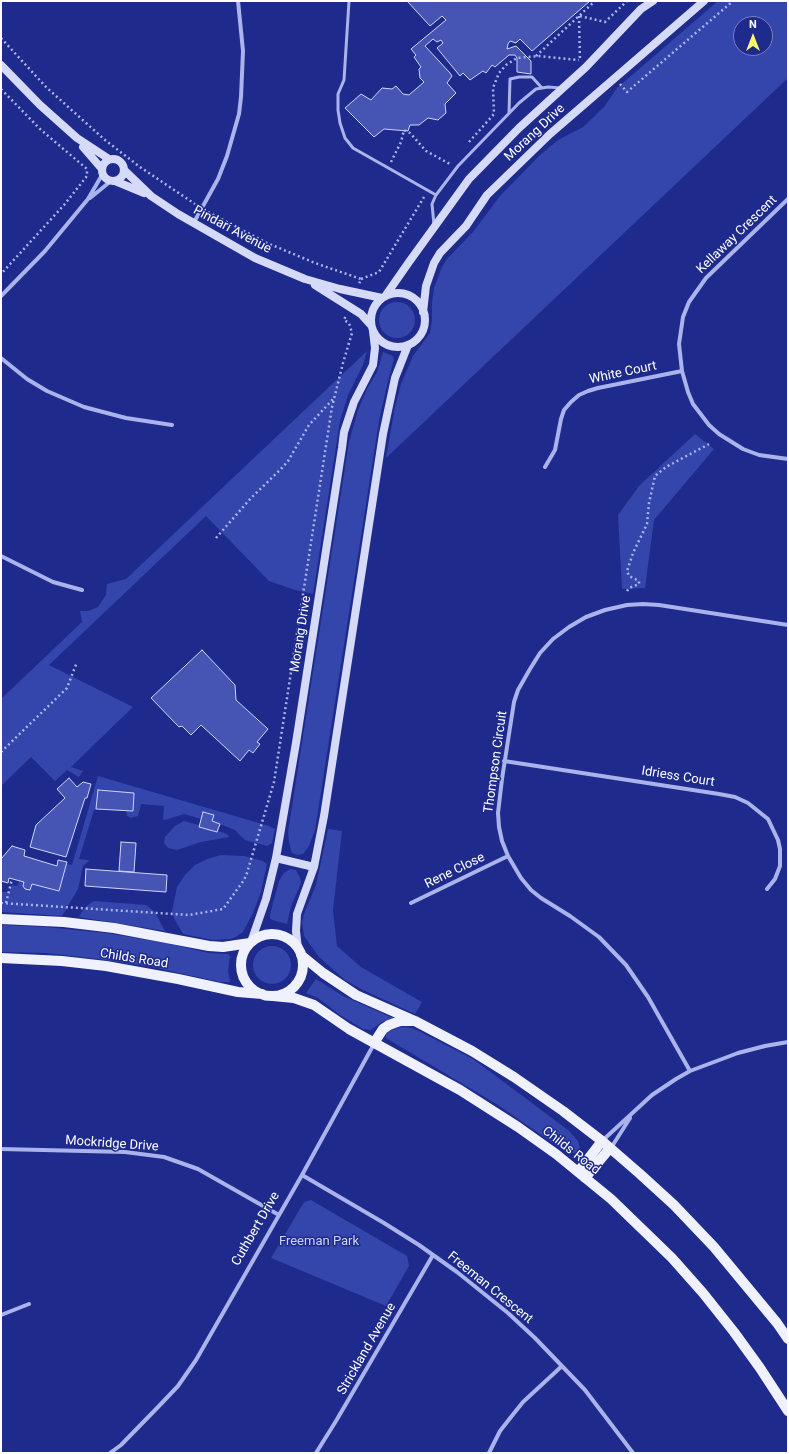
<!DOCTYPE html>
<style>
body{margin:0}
#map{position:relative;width:789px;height:1454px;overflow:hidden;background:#1e2b8c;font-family:Roboto,sans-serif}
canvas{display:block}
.frame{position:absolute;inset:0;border:2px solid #fff;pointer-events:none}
.north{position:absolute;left:733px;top:16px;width:40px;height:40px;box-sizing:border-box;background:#1e2b8c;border:1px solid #7880ba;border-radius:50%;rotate:0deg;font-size:11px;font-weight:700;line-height:16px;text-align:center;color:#fff}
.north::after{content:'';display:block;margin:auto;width:14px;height:18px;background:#f8fb69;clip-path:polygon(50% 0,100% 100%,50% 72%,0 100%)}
</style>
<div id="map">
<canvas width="789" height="1454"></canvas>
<div class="frame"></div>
<div class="north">N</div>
</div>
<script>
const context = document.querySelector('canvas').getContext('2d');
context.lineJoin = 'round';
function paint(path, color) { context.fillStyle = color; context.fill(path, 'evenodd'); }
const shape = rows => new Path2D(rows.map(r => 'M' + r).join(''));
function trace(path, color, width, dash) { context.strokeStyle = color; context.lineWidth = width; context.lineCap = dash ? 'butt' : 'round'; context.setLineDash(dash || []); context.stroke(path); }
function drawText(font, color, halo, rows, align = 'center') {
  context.font = font + ' Roboto,sans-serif'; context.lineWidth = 3; context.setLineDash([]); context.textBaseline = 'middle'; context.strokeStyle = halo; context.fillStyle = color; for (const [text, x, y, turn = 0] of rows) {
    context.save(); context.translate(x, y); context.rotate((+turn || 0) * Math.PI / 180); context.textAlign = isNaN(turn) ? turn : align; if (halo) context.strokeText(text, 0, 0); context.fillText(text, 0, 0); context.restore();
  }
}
paint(shape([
 [718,1,788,1,788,78,386,458,395,407,401,384,413,356,430,333,432,320,432,303,434,288,442,267,447,259,473,232,500,196,539,156,558,140,583,127,604,107,617,88],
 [741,24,765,24,765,48,741,48],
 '379 320a18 18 0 1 1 36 0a18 18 0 1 1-36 0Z',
 [367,351,363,365,348,395,340,421,313,594,295,590,269,581,206,516,49,665,133,707,71,767,83,771,79,777,67,770,55,781,31,757,1,786,1,699,82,622,80,611,88,611,98,607,106,595,107,584,126,579],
 [383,352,393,356,394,359,388,381,379,421,315,830,309,846,303,854,297,855,292,853,291,850,289,842,288,832,349,442,358,410,367,389,377,372],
 [695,434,714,449,654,520,645,588,622,589,618,515,639,486],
 [98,776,269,826,275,829,272,843,267,846,245,840,235,830,212,821,214,815,204,812,201,819,184,814,165,820,163,819,164,806,141,804,138,816,131,818,127,816,126,811,133,811,134,793,98,791,96,810,94,810,79,859,88,860,89,861,83,866,78,889,62,916,1,912,1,892,9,892,12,885,17,886,19,881,59,891,66,864,72,865],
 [184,821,199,825,199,827,217,832,218,831,224,833,228,835,229,837,201,842,177,850,168,848,164,843,165,837,175,826],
 [328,829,342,831,333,910,337,946,361,967,422,1002,415,1014,363,990,345,980,319,957,304,936,302,922,304,914,316,885],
 [221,855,244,856,263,861,267,864,261,892,253,913,243,932,236,937,230,939,213,940,183,934,174,918,172,911,177,887,185,875,195,865,207,859],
 [290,869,296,870,300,878,301,883,291,906,287,924,272,920,270,918,270,914,279,881,284,873],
 [94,901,146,905,155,912,165,931,79,917,85,907],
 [1,925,45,927,106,933,166,943,209,953,228,954,230,956,228,971,230,982,220,982,152,967,98,959,46,953,1,952],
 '253 965a19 19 0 1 1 38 0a19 19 0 1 1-38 0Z',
 [316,979,343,996,393,1018,382,1022,371,1030,363,1029,340,1015,318,998,306,993],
 [402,1027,411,1028,419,1031,473,1059,568,1130,578,1141,580,1148,579,1151,578,1153,571,1153,560,1148,498,1105,386,1038,386,1033,389,1031],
 [311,1200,407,1256,409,1266,386,1306,271,1258,304,1202]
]), '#3445ab');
const building = shape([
 [407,1,590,1,532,51,520,39,516,43,510,41,508,44,507,49,516,46,531,61,531,74,517,72,517,58,515,55,509,55,495,67,492,65,486,73,483,71,470,80,463,73,460,76,437,48,443,43,441,40,437,42,433,39,425,46,450,73,452,76,447,83,456,93,445,104,446,113,438,120,428,118,419,125,410,125,408,131,384,129,374,137,345,108,361,94,371,100,382,88,392,89,396,86,403,94,409,95,424,82,420,78,419,69,421,67,414,57,416,55,411,49,446,20,442,16,430,26,407,1],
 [202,650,235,685,236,700,268,729,257,742,260,744,253,753,249,750,240,761,201,725,191,735,182,726,179,727,151,698,202,650],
 [69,778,77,787,83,782,91,784,87,798,85,798,66,857,30,847,36,825,65,798,57,789,69,778],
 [98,790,134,793,133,811,96,809,98,790],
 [203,812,214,815,212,821,220,824,217,832,199,827,203,812],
 [121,842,136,843,134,872,119,871,121,842],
 [12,846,25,850,24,856,57,866,58,860,67,862,59,891,32,884,30,890,25,889,23,886,24,882,9,878,8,883,1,881,1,859,12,846],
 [86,869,167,875,166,892,85,886,86,869]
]);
paint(building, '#4655b3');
trace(building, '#cfd5f9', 1);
trace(shape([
 [579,16,580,61],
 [580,16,605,22,627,1],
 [1,38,46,87,105,140,140,167,195,204],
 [536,56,595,1],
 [620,84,627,92,733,1],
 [1,89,40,129,87,169,87,176,64,205,1,274],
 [469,142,494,114,493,88,499,73,506,65,517,58,538,56,579,60],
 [391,162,401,142,404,130,410,133,426,151,450,164],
 [208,212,267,243,315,263,361,279,359,284],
 [361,279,379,272,424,197],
 [216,538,251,498,281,469,288,461,309,425,334,398],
 [627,591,629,588,639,584,639,581,629,576,627,571,633,553,647,524,649,503,655,476,666,467,709,444],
 [1,752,67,688,77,662],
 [1,903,189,915,223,909,244,880,247,873,274,782,332,407,343,363,352,333,349,323,344,320,346,315],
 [6,903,12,879]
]), '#aab3ec', 2.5, [2, 3]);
trace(shape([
 [349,1,344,80,338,94,338,110,340,123,345,138,353,148,436,195],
 [509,113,510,79,519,77,532,77,542,88],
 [434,225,432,204,436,195,458,166,519,103,536,89,548,87,561,88]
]), '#aab3ec', 3);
trace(shape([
 [90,198,111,181],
 [788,199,706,278,689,302,683,317,679,344,682,371,688,392,693,404,709,425,719,434,743,449,759,455,788,459],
 [193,224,218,179,227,156,239,114,241,97,243,51,238,1],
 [1,296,45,251,88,199,102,175],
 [1,358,27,379,47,391,84,407,126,418,172,425],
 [545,467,555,450,561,419,564,410,571,402,579,395,588,391,598,388,682,371],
 [1,556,53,582,82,590],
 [504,761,719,794,735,797,748,803,768,819,778,840,780,849,780,866,775,879,767,889],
 [411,903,508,856],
 [690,1071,648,997,626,965,599,937,570,916,541,898,531,890,521,878,508,856,502,841,499,827,498,813,502,779,514,702,518,690,530,669,540,653,553,639,569,627,586,617,605,610,627,605,643,604,659,605,788,625],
 [602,1141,652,1095,676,1079,690,1071,738,1053,765,1046,788,1042],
 [611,1148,630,1118],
 [1,1149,125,1152,164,1157,198,1169,279,1215],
 [302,1175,384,1223,419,1245,457,1272,508,1313,535,1338,585,1390,633,1453],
 [1,1315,29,1304],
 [110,1453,121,1445,159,1406,178,1386,196,1360,302,1175,374,1044],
 [316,1453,336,1421,433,1255],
 [489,1453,500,1431,511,1417,523,1402,562,1366]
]), '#aab3ec', 4);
trace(shape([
 [1,65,40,105,77,138,109,159],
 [83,147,102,169],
 '102 170a11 11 0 1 1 22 0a11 11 0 1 1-22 0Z',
 [124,170,151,196,178,214,255,258,305,279,340,289,382,298],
 [115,181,144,193],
 [315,285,361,314,371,325],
 '371 320a27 27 0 1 1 54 0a27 27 0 1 1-54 0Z',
 [386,295,409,262,469,179,519,128,586,67,641,9,653,1],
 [423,312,426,286,434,263,440,253,466,226,487,195,550,134,704,1],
 [276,858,314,867],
 [251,942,266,899,276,858,296,743,342,448,344,432,354,402,373,365,375,348,373,331],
 [298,949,296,931,297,914,314,867,324,816,383,434,395,378,408,345]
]), '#d6daf9', 8);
trace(shape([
 [1,919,64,922,114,928,209,946,223,947,250,943],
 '241 965a31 31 0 1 1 62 0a31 31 0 1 1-62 0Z',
 [301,955,323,973,356,995,415,1021,472,1051,514,1077,563,1111,602,1141,640,1174,674,1205,714,1247,777,1323,788,1339],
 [1,958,62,961,106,966,178,979,238,992,262,994],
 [273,996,294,998,314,1005,349,1029,460,1090,518,1127,556,1154,611,1199,672,1258,703,1293,734,1332,760,1368,788,1411],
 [374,1043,383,1029,389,1025,400,1021,413,1021],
 [578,1172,602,1141],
 [585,1178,610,1148]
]), '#f0f1ff', 10);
drawText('13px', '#fff', '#1e2b8c', [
 ["Morang Drive",535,133,-43],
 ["Pindari Avenue",232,230,28],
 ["Kellaway Crescent",737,235,-44],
 ["White Court",623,373,-12],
 ["Morang Drive",301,634,-81],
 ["Thompson Circuit",496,762,-82],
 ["Idriess Court",678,777,9],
 ["Rene Close",455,871,-26],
 ["Childs Road",134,959,9],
 ["Mockridge Drive",112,1144,4],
 ["Childs Road",571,1151,38],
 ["Cuthbert Drive",256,1229,-60],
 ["Freeman Crescent",490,1288,39],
 ["Strickland Avenue",367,1349,-60]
]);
drawText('13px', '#cfd5f9', '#1e2b8c', [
 ["Freeman Park",319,1242]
]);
</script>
